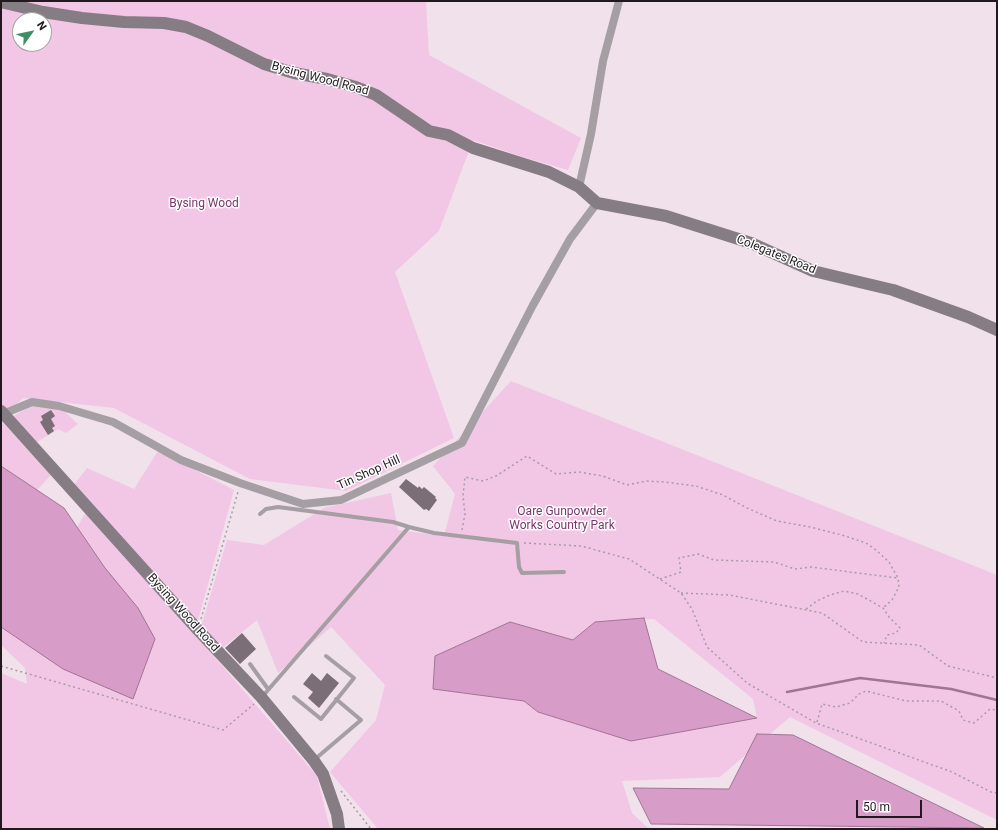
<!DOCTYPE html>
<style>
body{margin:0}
#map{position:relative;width:998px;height:830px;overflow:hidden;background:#f0e1eb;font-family:Roboto,sans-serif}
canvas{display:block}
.frame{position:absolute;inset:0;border:2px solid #201a1e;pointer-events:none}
.north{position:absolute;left:12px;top:12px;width:40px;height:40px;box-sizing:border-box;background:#fff;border:1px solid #a6a3a5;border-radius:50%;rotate:57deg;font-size:11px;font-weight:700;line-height:16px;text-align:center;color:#201a1e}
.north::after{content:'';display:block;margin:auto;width:14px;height:18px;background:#3c9063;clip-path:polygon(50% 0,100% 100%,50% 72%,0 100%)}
.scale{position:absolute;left:856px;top:800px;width:66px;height:18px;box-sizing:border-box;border:2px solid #201a1e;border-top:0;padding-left:5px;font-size:12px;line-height:14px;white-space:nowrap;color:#201a1e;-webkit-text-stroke:3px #fff;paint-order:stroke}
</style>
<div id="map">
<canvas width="998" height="830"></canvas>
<div class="frame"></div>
<div class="north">N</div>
<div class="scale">50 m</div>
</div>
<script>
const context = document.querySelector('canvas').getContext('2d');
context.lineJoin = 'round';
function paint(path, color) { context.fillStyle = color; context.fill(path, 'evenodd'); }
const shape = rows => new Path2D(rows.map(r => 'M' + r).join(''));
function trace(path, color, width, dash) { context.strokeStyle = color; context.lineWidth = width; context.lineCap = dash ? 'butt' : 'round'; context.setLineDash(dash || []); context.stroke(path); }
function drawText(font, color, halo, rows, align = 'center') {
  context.font = font + ' Roboto,sans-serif'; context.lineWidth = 3; context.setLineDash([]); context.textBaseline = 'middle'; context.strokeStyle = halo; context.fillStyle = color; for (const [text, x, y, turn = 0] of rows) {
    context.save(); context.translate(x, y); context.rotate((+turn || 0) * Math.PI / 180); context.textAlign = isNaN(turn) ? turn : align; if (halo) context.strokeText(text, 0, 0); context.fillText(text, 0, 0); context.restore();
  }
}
paint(shape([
 [1,1,426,1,429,55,581,138,568,170,520,156,473,140,439,231,395,272,454,438,346,491,250,479,114,408,23,398,1,419],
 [20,20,44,20,44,44,20,44],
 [511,381,997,575,997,820,790,717,720,777,622,781,632,813,649,829,378,829,330,772,376,720,385,685,331,627,278,673,257,620,220,650,201,627,227,540,264,545,324,508,391,493,398,530,444,536,455,494,433,466],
 [654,619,753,699,757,718,631,741,538,712,524,701,510,622,573,640,595,622],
 [33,404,62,409,78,424,66,433,58,429,34,444,14,416],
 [1,421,52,474,37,490,1,466],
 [158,451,234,490,197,624,74,485,87,468,134,489],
 [86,512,195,634,317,776,330,829,1,829,1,673,27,684,25,668,1,645,1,627,63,669,105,568,77,527]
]), '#f1c7e5');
const water = shape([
 [1,466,64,508,105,568,138,608,155,639,133,699,63,669,1,627,1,466],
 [644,618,658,669,757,718,631,741,538,712,524,701,433,689,435,656,510,622,573,640,595,622,644,618],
 [757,734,793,735,984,828,651,824,633,788,729,789,757,734]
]);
paint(water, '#d79cc7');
trace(water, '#a07594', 1);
trace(shape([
 [787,692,860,678,951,689,997,700]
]), '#a07594', 2.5);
paint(shape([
 [51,410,55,416,51,419,55,426,52,428,54,431,48,435,40,422,43,420,41,416],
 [406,479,418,488,419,486,422,489,424,487,436,497,435,498,437,500,429,511,426,509,424,510,399,487],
 [242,633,256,649,240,664,225,648],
 [312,673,321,681,327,673,339,683,319,708,308,698,313,692,303,684]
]), '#7b6e77');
trace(shape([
 [462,530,465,514,463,496,465,477,483,481,496,476,527,456,556,474,579,472,603,476,627,485,646,481,665,482,696,486,723,495,747,508,777,521,810,527,842,535,866,543,876,550,889,562,898,578,899,587,892,600,883,608],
 [524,543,581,546,629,559,681,593,692,609,707,647,747,683,816,723,952,772,991,792,997,793],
 [660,579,681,572,679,558,698,554,714,560,774,562,795,569,811,567,898,578],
 [681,593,729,595,822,613,863,642,919,645,948,666,997,678],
 [806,609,817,601,830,595,844,591,858,594,883,608,889,617,900,628,896,633,887,635,884,643],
 [201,619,238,492],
 [1,666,223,730,254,704],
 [817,722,822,704,836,707,850,703,859,694,866,691,906,701,941,701,959,711,963,720,974,723,990,709,997,710],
 [341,791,371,829]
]), '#a89ca4', 1.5, [2, 3]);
trace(shape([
 [260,514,266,509,278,507,393,522,409,527],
 [250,664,268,689],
 [262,697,409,527,434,533,517,543,519,567,522,573,564,572],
 [294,697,321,719,354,678,326,656],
 [314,760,361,720,336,699]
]), '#a59fa3', 4);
trace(shape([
 [579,187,591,134,603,61,619,1],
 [3,414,32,402,59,406,113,422,181,460,240,483,303,504,341,500,462,443,533,305,570,239,597,203]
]), '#a59fa3', 8);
trace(shape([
 [1,2,43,12,82,18,124,22,164,23,186,27,208,36,264,64,294,73,327,79,356,87,376,95,429,131,448,135,473,148,549,172,579,187,597,203,666,216,751,243,813,271,893,290,968,317,997,330],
 [1,411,198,630,261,697,314,761,323,774,337,814,339,829]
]), '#867c83', 12);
drawText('12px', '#201a1e', '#fff', [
 ["Bysing Wood Road",320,79,15],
 ["Colegates Road",776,255,22],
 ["Tin Shop Hill",369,473,-24],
 ["Bysing Wood Road",183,613,48]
]);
drawText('12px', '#7a346b', '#fff', [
 ["Bysing Wood",204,204],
 ["Oare Gunpowder",562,512],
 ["Works Country Park",562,526]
]);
</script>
